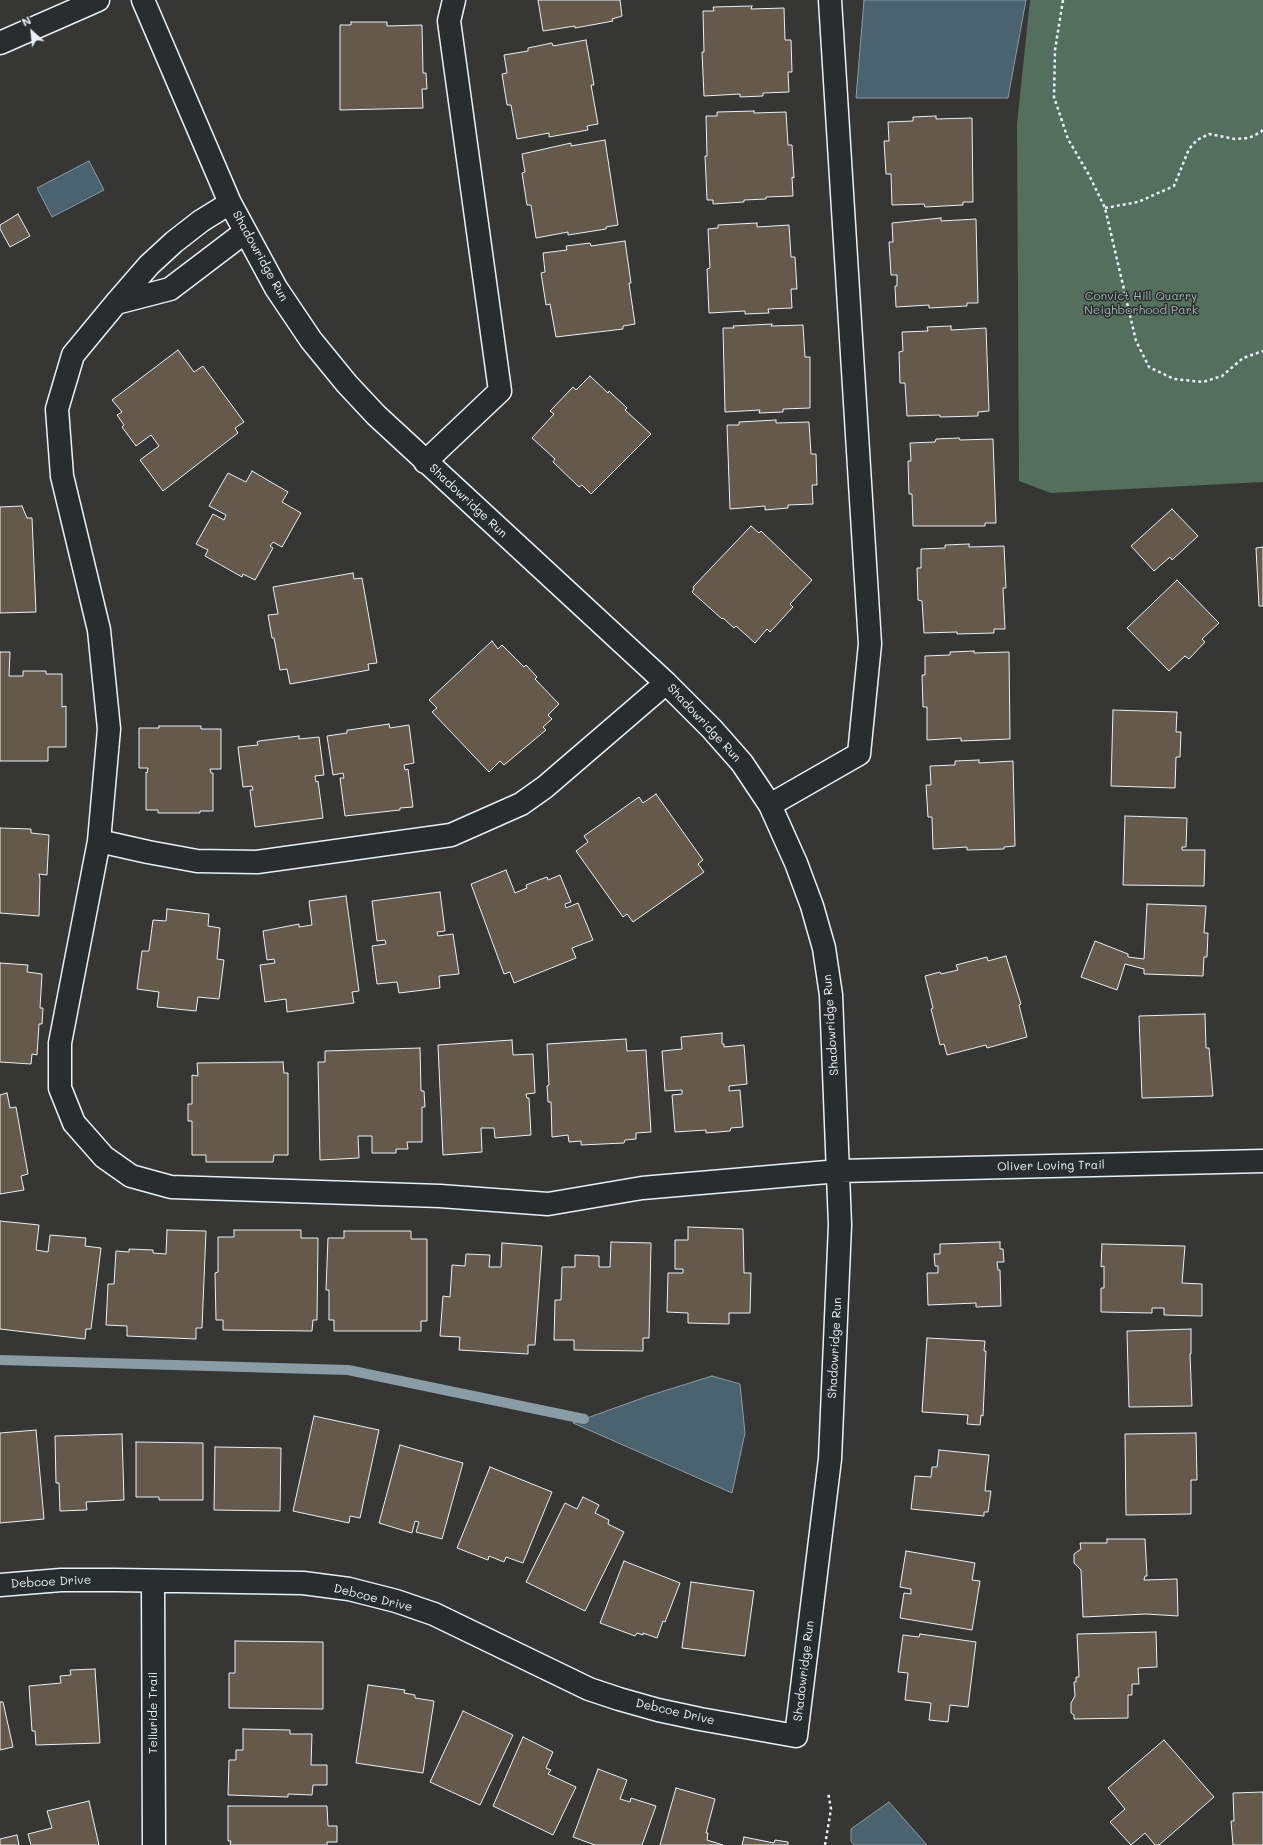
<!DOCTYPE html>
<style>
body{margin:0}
#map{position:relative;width:1263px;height:1845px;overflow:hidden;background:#363634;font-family:Mali,sans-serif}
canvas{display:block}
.north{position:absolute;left:12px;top:12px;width:40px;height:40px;-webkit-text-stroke:3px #2a2d2e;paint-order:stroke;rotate:333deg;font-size:11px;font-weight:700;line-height:16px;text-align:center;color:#e8f1f8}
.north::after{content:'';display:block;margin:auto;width:14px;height:18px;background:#e8f1f8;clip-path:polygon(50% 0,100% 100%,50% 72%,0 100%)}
</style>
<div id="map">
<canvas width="1263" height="1845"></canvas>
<div class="north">N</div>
</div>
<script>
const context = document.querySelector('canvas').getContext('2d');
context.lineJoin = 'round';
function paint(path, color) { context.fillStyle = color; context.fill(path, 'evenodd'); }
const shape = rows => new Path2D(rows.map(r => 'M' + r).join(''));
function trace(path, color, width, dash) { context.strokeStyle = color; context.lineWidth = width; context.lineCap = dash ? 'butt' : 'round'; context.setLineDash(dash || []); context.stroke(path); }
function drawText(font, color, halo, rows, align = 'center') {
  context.font = font + ' Mali,sans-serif'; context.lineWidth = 3; context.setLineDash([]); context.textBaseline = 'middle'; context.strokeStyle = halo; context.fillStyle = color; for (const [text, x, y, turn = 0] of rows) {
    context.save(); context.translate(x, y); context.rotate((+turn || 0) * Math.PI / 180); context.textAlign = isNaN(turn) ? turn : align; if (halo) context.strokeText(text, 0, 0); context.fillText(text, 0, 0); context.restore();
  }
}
paint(shape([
 [1030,0,1263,0,1263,482,1051,493,1019,481,1017,124]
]), '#546f5e');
const water = shape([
 [864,0,1026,0,1008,98,856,98,864,0],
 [89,161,104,190,52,217,37,188,89,161],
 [712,1376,740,1384,745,1433,732,1493,573,1423,648,1396,712,1376],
 [889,1802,927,1845,854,1845,851,1841,851,1829,889,1802]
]);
paint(water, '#4b636f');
trace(water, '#8a9ca6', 1);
trace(shape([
 [0,1360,348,1370,584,1419]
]), '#8a9ca6', 10);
const building = shape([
 [538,0,620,0,622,16,612,19,613,21,575,28,575,26,543,31,538,0],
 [752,6,751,9,784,8,785,40,791,40,792,72,788,72,789,92,763,93,763,96,740,97,740,94,704,96,702,52,704,52,703,11,714,11,713,7,752,6],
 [351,22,387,22,387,26,422,25,423,73,426,73,427,89,422,89,423,108,340,110,340,25,351,25,351,22],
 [586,40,594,85,591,85,598,124,587,126,588,130,549,137,549,133,517,139,511,105,507,105,502,74,507,73,504,55,528,51,528,48,552,43,553,46,586,40],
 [754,111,754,113,786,112,788,145,792,145,794,178,792,177,793,196,766,197,766,199,744,200,744,202,713,204,713,200,707,200,705,156,707,156,706,116,717,116,717,112,754,111],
 [936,116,936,119,972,118,973,202,963,202,963,205,925,207,924,204,892,205,891,174,886,174,884,141,889,141,888,122,913,121,913,117,936,116],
 [605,140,618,225,606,227,606,229,568,235,568,232,536,238,531,205,527,205,522,173,525,172,522,154,571,143,571,146,605,140],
 [18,214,30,236,10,247,0,229,0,225,18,214],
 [941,218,941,221,976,219,978,303,967,303,967,306,929,308,929,305,896,307,895,286,897,286,897,275,891,275,889,242,893,242,892,223,941,218],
 [757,223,757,227,789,225,791,257,795,257,797,289,791,289,792,308,768,309,769,313,745,314,745,311,709,313,707,269,710,268,708,229,718,228,718,225,757,223],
 [625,241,631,283,629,283,635,324,623,326,623,329,556,337,550,304,546,305,541,273,545,272,543,253,567,250,566,246,590,243,591,246,625,241],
 [772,324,771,326,803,325,805,357,810,357,810,408,783,409,783,412,759,413,760,410,725,412,723,328,734,328,733,326,772,324],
 [951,326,951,330,986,328,989,411,978,412,978,416,940,417,940,415,907,416,905,383,900,383,899,352,903,351,902,332,928,331,927,327,951,326],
 [178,350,194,372,203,366,244,422,235,428,238,433,163,491,140,460,159,446,151,435,136,446,122,427,124,425,117,415,122,412,112,400,178,350],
 [590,376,608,393,609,391,627,408,625,410,651,434,591,494,582,485,579,487,553,462,555,459,532,438,554,414,550,411,573,387,576,390,590,376],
 [776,420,776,423,809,422,811,454,816,454,817,485,812,485,813,504,788,505,788,508,765,510,765,506,730,509,727,425,739,425,739,422,776,420],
 [959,438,960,440,993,439,996,523,985,523,985,526,913,526,912,494,909,494,908,461,911,461,910,443,935,442,936,439,959,438],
 [252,471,288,492,282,502,301,513,282,547,273,542,270,546,273,548,255,580,243,574,242,577,205,556,208,550,196,544,213,514,224,520,226,515,209,506,228,473,246,482,252,471],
 [22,506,27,518,32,518,36,612,0,613,0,507,22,506],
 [1172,509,1198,536,1172,560,1170,557,1154,571,1131,546,1172,509],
 [751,526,759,533,761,531,812,580,790,604,793,607,770,632,767,629,755,643,736,626,734,628,723,618,722,619,692,592,694,589,693,587,751,526],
 [969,544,969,547,1004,546,1006,588,1003,588,1005,629,994,629,994,633,957,634,957,632,924,633,922,601,918,600,917,568,921,568,921,549,945,548,945,545,969,544],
 [1263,547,1263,606,1259,606,1256,548,1263,547],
 [353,573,354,579,362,578,377,663,368,664,369,670,290,684,287,669,280,670,274,638,272,638,268,615,278,614,273,587,353,573],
 [1177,580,1219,623,1202,639,1205,642,1189,659,1185,656,1169,671,1127,628,1177,580],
 [492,641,498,649,502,645,524,667,526,665,537,677,535,679,559,704,548,715,552,719,543,727,546,730,504,765,500,761,489,772,432,712,437,708,429,700,492,641],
 [974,651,974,653,1009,652,1010,739,961,741,961,738,927,740,927,707,923,707,922,675,925,675,925,656,950,655,950,652,974,651],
 [0,652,10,652,9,676,23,676,23,671,46,671,46,674,62,674,62,707,66,706,66,747,48,747,48,761,0,761,0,652],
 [1113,710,1177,712,1176,732,1181,732,1180,757,1176,757,1175,788,1111,786,1113,710],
 [389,724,390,728,409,725,414,763,404,765,405,770,408,769,413,807,400,808,400,810,345,816,340,778,344,778,343,773,333,775,327,736,347,733,347,730,349,730,389,724],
 [159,726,201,726,201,729,221,729,221,769,210,769,211,773,213,773,213,811,200,811,200,813,158,813,158,810,146,810,146,772,147,773,148,768,139,768,139,728,159,728,159,726],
 [299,736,299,739,319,737,324,775,315,776,316,782,318,781,323,818,255,827,250,790,253,790,252,786,243,787,238,747,258,745,257,742,259,741,299,736],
 [979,760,979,763,1013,761,1015,846,1004,847,1004,849,967,850,967,847,933,849,932,817,928,817,926,785,931,785,930,766,955,765,955,761,979,760],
 [656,794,703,860,698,864,704,872,633,922,627,914,623,917,576,851,588,842,584,836,639,797,643,803,656,794],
 [1125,816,1187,818,1186,847,1182,847,1182,850,1205,850,1204,886,1123,885,1125,816],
 [0,828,31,829,31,833,49,835,47,875,39,874,40,879,39,916,0,913,0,828],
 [506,870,515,893,527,888,526,885,547,877,548,880,560,875,571,902,565,904,566,908,578,903,593,940,572,948,576,958,514,983,510,972,504,974,471,884,506,870],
 [440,892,445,931,437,932,438,936,453,934,459,974,439,976,440,988,399,993,397,982,377,984,372,946,386,944,385,940,377,941,372,901,440,892],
 [346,896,359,991,352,992,354,1003,287,1012,286,999,265,1002,260,965,275,963,274,959,267,960,263,931,299,924,299,927,312,925,309,901,346,896],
 [1147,904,1206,906,1204,933,1208,933,1207,957,1204,957,1203,976,1144,974,1144,969,1125,964,1117,990,1081,977,1095,941,1128,954,1128,957,1144,959,1147,904],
 [167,909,209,914,208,926,220,928,217,959,224,960,219,999,198,997,196,1011,157,1007,159,992,137,989,142,951,149,951,153,920,166,921,167,909],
 [1006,956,1021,1004,1019,1005,1027,1037,987,1048,986,1045,947,1055,944,1044,940,1045,931,1009,933,1008,925,976,940,972,941,974,958,970,956,965,987,957,988,961,1006,956],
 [0,963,28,965,27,972,42,974,40,1008,43,1008,42,1024,39,1024,37,1055,32,1054,31,1064,0,1062,0,963],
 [1205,1014,1206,1048,1209,1048,1213,1096,1142,1098,1139,1016,1205,1014],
 [722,1033,722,1044,724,1044,724,1047,744,1045,747,1084,729,1086,729,1091,740,1090,743,1127,731,1128,730,1131,706,1133,706,1130,675,1132,672,1095,682,1094,682,1090,665,1091,662,1051,682,1049,681,1037,722,1033],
 [626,1039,627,1051,646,1050,651,1132,636,1133,636,1139,625,1140,624,1143,581,1145,581,1141,569,1142,568,1135,552,1137,551,1102,548,1102,547,1086,549,1085,547,1044,626,1039],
 [512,1040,513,1055,533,1054,535,1093,526,1094,527,1098,529,1098,531,1135,495,1138,494,1128,481,1128,482,1152,443,1155,438,1045,512,1040],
 [420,1048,421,1091,424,1091,425,1107,422,1107,422,1142,407,1142,408,1149,396,1149,396,1153,372,1153,372,1136,358,1136,359,1158,320,1160,318,1062,325,1062,325,1051,420,1048],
 [283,1062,284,1073,288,1073,288,1155,274,1155,273,1162,206,1162,206,1155,192,1155,192,1121,188,1121,188,1104,192,1104,192,1075,198,1076,197,1063,283,1062],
 [7,1093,10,1108,16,1107,28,1174,21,1176,24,1190,0,1194,0,1095,7,1093],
 [0,1221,39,1225,36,1250,48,1252,50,1235,86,1238,85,1246,101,1248,91,1329,86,1329,85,1339,0,1329,0,1221],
 [688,1227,743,1229,744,1273,751,1273,750,1313,729,1313,729,1324,688,1323,688,1313,667,1312,668,1273,683,1273,683,1269,675,1269,675,1240,688,1240,688,1227],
 [167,1230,206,1231,202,1328,196,1328,196,1339,127,1336,127,1326,106,1325,108,1284,114,1284,116,1251,129,1252,129,1249,153,1250,153,1253,166,1254,167,1230],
 [234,1230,301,1230,301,1238,318,1238,317,1320,313,1320,312,1331,223,1330,223,1320,216,1320,215,1273,218,1272,218,1237,234,1237,234,1230],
 [344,1231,411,1231,411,1239,427,1239,427,1321,421,1321,421,1331,334,1331,334,1320,329,1320,329,1290,326,1290,328,1238,344,1238,344,1231],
 [611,1242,651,1243,649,1338,643,1338,643,1351,574,1350,574,1340,554,1340,555,1300,561,1300,562,1267,575,1267,575,1255,599,1256,599,1267,610,1267,611,1242],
 [1000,1242,1000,1249,1003,1249,1004,1262,997,1262,998,1270,1000,1270,1001,1306,976,1307,976,1303,928,1305,927,1273,938,1273,938,1266,935,1266,934,1254,940,1254,940,1244,1000,1242],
 [502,1243,542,1246,535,1345,528,1345,528,1354,459,1350,460,1337,440,1336,443,1296,450,1297,452,1265,465,1266,466,1254,490,1255,489,1267,501,1267,502,1243],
 [1102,1244,1185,1246,1182,1283,1202,1284,1202,1316,1164,1315,1164,1308,1152,1308,1152,1313,1101,1312,1101,1288,1104,1288,1104,1266,1101,1267,1102,1244],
 [1191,1329,1191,1354,1190,1354,1192,1406,1129,1407,1127,1331,1191,1329],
 [927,1338,985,1341,984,1351,986,1351,983,1416,981,1415,980,1425,967,1424,968,1415,922,1412,927,1338],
 [314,1416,379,1430,360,1518,350,1516,349,1523,293,1511,314,1416],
 [36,1430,44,1519,0,1523,0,1433,36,1430],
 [1196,1433,1197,1480,1191,1480,1191,1514,1126,1515,1125,1434,1196,1433],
 [122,1434,124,1500,86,1502,87,1510,60,1511,59,1483,56,1483,55,1436,122,1434],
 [136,1442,203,1443,203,1500,159,1500,159,1497,136,1497,136,1442],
 [400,1445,463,1463,442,1539,416,1532,419,1522,415,1521,412,1533,379,1523,400,1445],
 [215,1447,281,1448,280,1511,214,1510,215,1447],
 [939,1450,989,1455,985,1491,991,1491,988,1512,984,1512,984,1516,911,1509,915,1476,931,1477,932,1467,937,1467,939,1450],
 [490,1467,552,1492,523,1563,506,1557,504,1562,489,1556,488,1560,457,1548,490,1467],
 [583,1497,599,1505,595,1513,609,1520,608,1524,624,1532,585,1611,526,1582,565,1503,577,1509,583,1497],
 [1107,1539,1145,1539,1147,1576,1145,1576,1144,1580,1177,1579,1178,1616,1146,1614,1083,1617,1081,1570,1074,1563,1074,1554,1081,1549,1080,1543,1107,1543,1107,1539],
 [906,1551,975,1563,972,1580,980,1581,972,1630,900,1618,904,1593,911,1594,911,1589,900,1587,906,1551],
 [624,1561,680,1583,665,1622,663,1621,657,1638,643,1633,643,1635,637,1633,635,1636,600,1623,624,1561],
 [691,1582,754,1591,745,1656,682,1648,691,1582],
 [1156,1632,1157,1667,1138,1668,1139,1684,1132,1684,1132,1695,1128,1695,1128,1718,1074,1719,1074,1715,1071,1713,1071,1703,1075,1696,1074,1682,1076,1682,1076,1677,1079,1677,1077,1634,1156,1632],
 [920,1634,976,1642,968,1707,950,1705,948,1722,929,1720,931,1703,905,1700,908,1673,898,1672,903,1635,919,1637,920,1634],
 [235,1641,323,1642,323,1709,229,1708,229,1673,235,1673,235,1641],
 [95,1669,100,1743,36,1745,35,1731,32,1731,29,1686,61,1683,60,1676,71,1675,70,1670,95,1669],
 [368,1685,405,1690,404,1693,415,1695,415,1698,434,1701,423,1773,356,1763,368,1685],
 [0,1702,3,1702,13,1747,0,1750,0,1702],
 [463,1711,513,1735,480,1805,430,1782,463,1711],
 [243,1729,290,1730,290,1734,312,1734,311,1765,327,1765,327,1785,313,1785,312,1795,288,1794,288,1797,228,1795,229,1760,236,1760,236,1750,243,1750,243,1729],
 [523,1737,553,1752,546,1768,551,1770,548,1774,576,1787,553,1835,493,1806,523,1737],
 [1164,1740,1214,1797,1159,1845,1155,1845,1145,1833,1131,1845,1110,1822,1125,1809,1108,1788,1164,1740],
 [598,1769,627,1780,620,1799,630,1802,631,1798,656,1806,642,1845,595,1845,573,1837,598,1769],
 [676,1788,715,1799,706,1833,708,1833,707,1840,723,1845,660,1845,676,1788],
 [1263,1792,1263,1845,1233,1845,1231,1821,1234,1821,1233,1793,1263,1792],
 [89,1801,99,1845,31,1845,28,1834,52,1828,47,1811,89,1801],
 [228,1806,327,1806,328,1826,337,1826,337,1842,327,1842,327,1845,230,1845,231,1841,228,1841,228,1806],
 [17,1835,19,1845,0,1845,0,1839,17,1835],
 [744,1837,774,1843,775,1840,788,1842,788,1845,742,1845,744,1837]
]);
paint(building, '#65594c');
trace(building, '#e8f1f8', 1);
const minor = shape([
 [0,43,98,0],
 [230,203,201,221,174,242,149,265,116,303,73,355,57,409,62,476,99,630,109,729,99,841,148,852,197,861,257,862,451,835,521,804,545,787,666,683],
 [116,303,170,289,245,232],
 [425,462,500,391,449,21,454,0],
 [770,805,859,754,870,644,830,0],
 [99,841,60,1043,60,1088,74,1123,104,1157,131,1176,171,1187,440,1196,548,1204,642,1188,839,1171,1263,1161],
 [153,1581,154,1845],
 [0,1585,61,1580,116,1580,303,1583,349,1589,396,1601,434,1614,589,1689,619,1699,658,1710,700,1719,796,1736,830,1459,840,1225,831,995,824,948,812,906,796,863,770,805,742,763,712,729,666,683,376,415,347,384,311,340,276,288,230,203,143,0]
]);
trace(minor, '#e8f1f8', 25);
trace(shape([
 [1063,0,1055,50,1054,97,1068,139,1089,175,1105,208,1136,341,1149,367,1174,379,1203,382,1222,376,1243,358,1263,351],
 [1105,208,1138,202,1174,186,1189,149,1197,140,1209,134,1235,139,1249,138,1261,132,1263,129],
 [825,1845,831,1809,828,1792]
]), '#e8f1f8', 2.5, [3, 3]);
trace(minor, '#2a2d2e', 22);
drawText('12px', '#e8f1f8', '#2a2d2e', [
 ["Shadowridge Run",260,256,61],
 ["Shadowridge Run",468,501,43],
 ["Shadowridge Run",704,723,47],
 ["Shadowridge Run",831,1025,-94],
 ["Oliver Loving Trail",1051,1166,-1],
 ["Shadowridge Run",835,1348,-87],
 ["Debcoe Drive",51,1582,-3],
 ["Debcoe Drive",373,1598,14],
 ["Shadowridge Run",804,1671,-83],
 ["Debcoe Drive",675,1712,13],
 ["Telluride Trail",153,1713,-90]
]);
drawText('12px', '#a5b6b3', '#2a2d2e', [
 ["Convict Hill Quarry",1141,296],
 ["Neighborhood Park",1141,310]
]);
</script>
